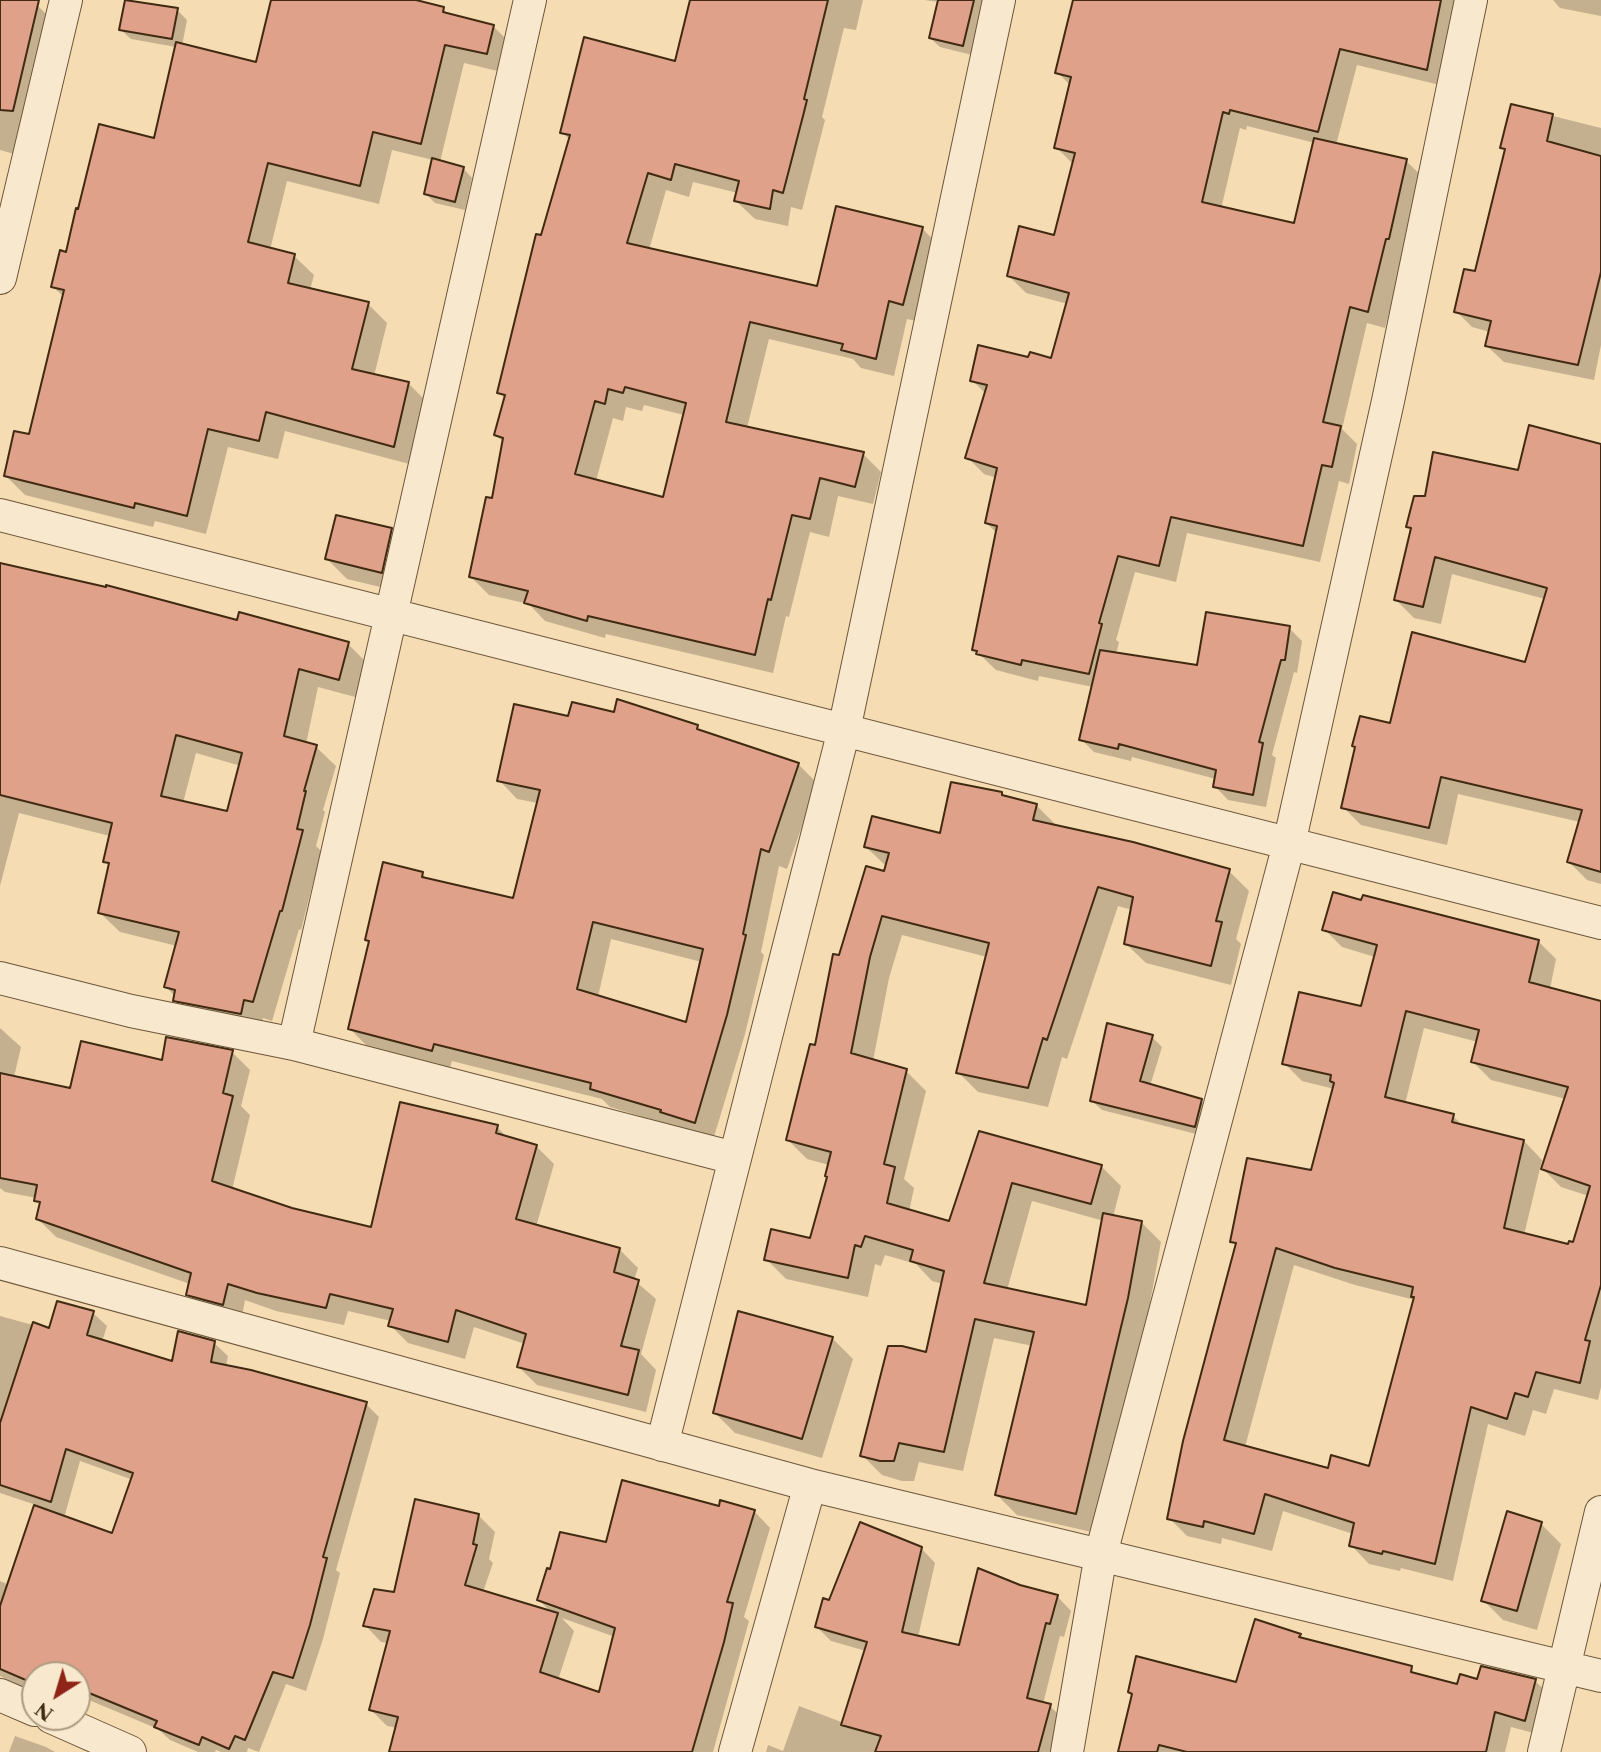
<!DOCTYPE html>
<style>
body{margin:0}
#map{position:relative;width:1601px;height:1752px;overflow:hidden;background:#f5dcb3;font-family:"Libre Caslon Text",serif}
canvas{display:block}
.north{position:absolute;left:21px;top:1661px;width:70px;height:70px;box-sizing:border-box;background:#f8e8ce;border:2px solid #ae9c82;border-radius:50%;rotate:217deg;font-size:19px;font-weight:700;line-height:28px;text-align:center;color:#402a11}
.north::after{content:'';display:block;margin:auto;width:24px;height:32px;background:#8f2418;clip-path:polygon(50% 0,100% 100%,50% 72%,0 100%)}
</style>
<div id="map">
<canvas width="1601" height="1752"></canvas>
<div class="north">N</div>
</div>
<script>
const context = document.querySelector('canvas').getContext('2d');
context.lineJoin = 'round';
function paint(path, color) { context.fillStyle = color; context.fill(path, 'evenodd'); }
const shape = rows => new Path2D(rows.map(r => 'M' + r).join(''));
function trace(path, color, width, dash) { context.strokeStyle = color; context.lineWidth = width; context.lineCap = dash ? 'butt' : 'round'; context.setLineDash(dash || []); context.stroke(path); }
paint(shape([
 [0,0,17,0,37,5,57,25,21,156,0,150],
 [273,0,409,0,443,9,450,16,493,26,513,46,506,73,464,63,440,162,463,168,472,178,465,210,435,203,425,193,433,160,392,150,379,204,287,181,270,250,294,256,314,275,310,290,368,304,387,323,374,376,409,384,428,403,413,465,285,431,278,459,228,447,206,534,155,521,153,527,25,495,5,475,30,436,65,298,53,287,67,254,155,140,176,47,131,39,121,30,177,10,187,20,182,46,257,64],
 [692,0,863,0,856,30,844,28,822,117,825,120,802,210,791,207,788,226,755,219,736,201,738,193,693,182,689,197,666,190,649,250,818,288,922,228,940,247,921,322,907,319,894,376,861,368,853,359,769,339,747,428,863,454,881,472,873,504,838,496,829,537,810,532,789,617,786,616,773,673,606,634,605,638,545,621,529,604,489,595,471,577,493,500,504,442,496,435,506,399,499,392,571,141,562,132,677,63],
 [644,405,684,415,664,499,596,481,613,418,623,421,626,407,642,411],
 [924,0,984,0,972,55,940,47,930,38,939,2],
 [1086,0,1464,0,1444,86,1357,65,1336,145,1406,161,1424,178,1385,328,1367,323,1342,429,1357,444,1349,484,1339,481,1320,562,1187,533,1176,582,1135,572,1116,640,1119,642,1116,654,1198,667,1289,628,1302,641,1297,673,1294,672,1272,755,1276,758,1266,807,1228,800,1215,786,1216,779,1132,757,1131,761,1094,752,1081,739,1093,687,1039,676,1038,681,996,670,974,649,997,533,986,523,997,478,984,474,967,457,986,394,972,380,1029,359,1052,361,1068,304,1026,293,1009,276,1056,237,1074,165,1056,147,1071,86,1057,72],
 [1247,126,1315,143,1295,225,1221,209,1240,128,1246,130],
 [1553,0,1601,0,1601,16,1560,8],
 [1513,106,1601,128,1601,345,1594,380,1504,362,1487,346,1490,332,1472,327,1456,311,1476,273,1506,151,1502,147],
 [1601,446,1601,884,1587,880,1569,862,1580,822,1458,794,1447,845,1361,825,1343,807,1391,725,1527,664,1545,599,1452,574,1441,624,1414,618,1396,600,1412,531,1408,526,1426,497],
 [391,530,411,550,401,592,347,579,327,559],
 [0,565,238,622,348,644,367,663,359,698,318,687,306,744,316,747,336,766,323,810,325,812,316,846,321,851,301,930,299,929,272,1021,263,1018,260,1033,194,1020,175,1000,175,996,166,987,177,946,120,932,100,913,110,867,105,861,110,836,19,813,0,886],
 [196,753,241,766,229,813,183,803],
 [615,714,697,726,704,733,799,765,817,783,787,869,779,866,761,952,764,955,745,1034,713,1140,681,1130,677,1127,610,1107,602,1099,452,1061,450,1068,368,1047,350,1029,370,943,366,940,422,874,430,881,514,900,538,803,517,799,499,780,570,718],
 [611,939,702,962,687,1024,598,997],
 [1002,794,1005,797,1036,805,1056,825,1229,871,1249,891,1236,939,1241,944,1231,985,1146,963,1125,943,1132,910,1118,906,1067,1059,1062,1057,1048,1107,978,1092,958,1072,987,957,902,935,889,978,873,1061,906,1071,926,1091,904,1179,914,1188,909,1212,950,1224,980,1134,1101,1166,1121,1186,1113,1217,1141,1222,1161,1242,1147,1319,1096,1533,1017,1515,997,1495,1033,1346,994,1338,963,1471,919,1462,914,1481,902,1481,882,1475,862,1455,927,1354,943,1284,932,1281,916,1264,885,1255,881,1266,875,1264,868,1297,786,1279,766,1259,812,1240,829,1178,829,1165,807,1159,787,1139,817,1047,840,957,886,873,887,867,866,847,941,835],
 [1032,1201,1104,1221,1087,1307,1007,1290],
 [1324,929,1538,941,1556,959,1550,989,1601,1003,1601,1200,1561,1187,1543,1169,1566,1099,1491,1080,1473,1062,1478,1042,1424,1028,1405,1104,1453,1116,1464,1127,1524,1141,1542,1160,1524,1235,1601,1252,1601,1387,1598,1400,1554,1389,1546,1414,1533,1410,1525,1436,1488,1424,1453,1581,1401,1568,1400,1571,1369,1564,1351,1545,1353,1534,1283,1511,1272,1551,1222,1538,1221,1544,1187,1536,1169,1518,1237,1246,1232,1241,1312,1173,1334,1089,1302,1081,1284,1063,1362,1008,1375,957,1342,947],
 [1294,1265,1355,1285,1415,1300,1370,1468,1329,1470,1245,1447],
 [0,1028,21,1047,14,1077,71,1090,163,1062,232,1052,250,1070,241,1106,250,1115,232,1190,292,1210,372,1229,497,1127,508,1138,536,1146,554,1164,536,1227,620,1250,638,1268,634,1280,656,1299,641,1354,656,1370,646,1412,537,1385,519,1367,525,1344,474,1327,465,1359,408,1343,390,1325,391,1321,348,1311,344,1325,276,1311,245,1300,241,1322,206,1312,188,1294,190,1284,56,1237,38,1219,41,1205,37,1198,5,1192,0,1188],
 [1152,1037,1162,1047,1150,1086,1201,1101,1211,1111,1204,1136,1102,1110,1092,1101],
 [93,1313,107,1326,102,1342,173,1363,214,1343,228,1356,226,1367,366,1404,379,1417,336,1570,340,1573,323,1639,306,1691,286,1684,259,1752,248,1748,247,1752,221,1752,216,1750,215,1752,198,1752,170,1740,158,1729,77,1695,77,1675,35,1675,35,1693,0,1676,0,1581,9,1585,36,1505,0,1493,0,1316,51,1330],
 [80,1461,133,1480,113,1535,64,1518],
 [739,1313,833,1339,853,1359,822,1458,735,1433,715,1413],
 [720,1508,754,1511,770,1528,744,1617,749,1621,713,1752,391,1752,397,1728,387,1726,371,1710,389,1643,381,1642,365,1625,478,1515,495,1532,489,1559,493,1563,483,1592,552,1613,539,1600,608,1544],
 [562,1618,615,1637,600,1695,558,1680,574,1631],
 [1541,1524,1561,1544,1537,1630,1503,1620,1483,1600],
 [921,1548,935,1563,918,1637,961,1647,1020,1587,1057,1596,1071,1611,1064,1637,1060,1636,1043,1704,1050,1706,1064,1720,1056,1752,766,1752,768,1745,783,1751,799,1706,844,1723,866,1651,831,1641,817,1627,830,1602],
 [1300,1635,1305,1640,1363,1752,1120,1752,1134,1696,1130,1692,1237,1684],
 [1478,1681,1535,1681,1551,1696,1541,1735,1511,1727,1505,1752,1399,1752,1459,1686],
 [15,1736,46,1747,55,1752,9,1752]
]), '#0003');
const building = shape([
 [0,0,39,0,13,111,0,110,0,0],
 [125,0,178,8,172,39,119,30,125,0],
 [271,0,416,0,444,7,443,12,494,25,487,54,445,45,421,144,373,132,360,186,268,163,248,242,295,254,288,283,369,302,352,369,409,382,394,447,266,412,259,441,208,429,187,516,135,503,134,508,4,476,14,431,29,434,64,290,51,287,60,250,66,252,76,208,78,209,99,124,154,138,176,42,256,62,271,0],
 [690,0,828,0,804,99,807,100,803,116,783,193,773,190,770,209,734,201,739,181,675,164,671,180,648,173,627,243,817,286,836,206,923,227,903,305,889,301,876,359,841,350,843,344,750,322,726,422,864,452,855,487,820,478,810,519,792,515,771,600,768,599,755,655,588,616,587,621,524,603,528,591,469,577,486,497,492,498,503,438,494,435,505,395,497,393,536,234,541,235,570,135,560,133,584,37,675,61,690,0],
 [625,387,686,403,663,497,575,474,595,401,605,404,608,389,623,393,625,387],
 [938,0,974,0,963,46,929,38,938,0],
 [1073,0,1441,0,1427,70,1340,49,1318,132,1230,110,1229,114,1223,112,1202,202,1294,223,1314,138,1407,159,1389,239,1386,239,1368,312,1350,307,1323,422,1341,426,1332,467,1322,465,1303,546,1171,517,1159,566,1118,556,1099,623,1102,624,1089,674,1022,660,1021,665,976,654,977,651,972,650,997,526,985,523,997,468,965,458,987,385,970,381,978,345,1028,357,1030,352,1051,358,1069,293,1007,276,1019,226,1054,235,1075,153,1054,148,1071,77,1055,73,1073,0],
 [1511,104,1553,114,1547,141,1601,156,1601,272,1578,365,1485,346,1491,321,1454,312,1464,269,1475,271,1505,149,1500,148,1511,104],
 [432,158,464,167,455,202,424,194,432,158],
 [1529,425,1601,444,1601,872,1567,862,1582,810,1441,777,1429,828,1341,808,1355,747,1352,746,1360,716,1390,723,1412,632,1525,662,1547,588,1435,557,1423,607,1394,600,1411,528,1406,527,1414,496,1425,496,1433,452,1518,470,1529,425],
 [336,515,392,528,382,573,325,559,336,515],
 [0,563,106,587,106,585,237,620,239,612,349,642,339,680,299,669,284,736,317,745,304,791,306,791,297,829,303,830,282,911,280,911,253,1002,244,1000,241,1014,173,1001,175,990,164,987,179,932,98,913,109,863,103,862,112,823,0,795,0,563],
 [176,735,242,753,227,811,161,796,176,735],
 [1206,612,1290,626,1285,660,1281,660,1259,742,1263,743,1253,795,1213,787,1216,770,1119,744,1118,749,1079,740,1100,650,1197,665,1206,612],
 [617,699,698,725,697,729,799,763,769,852,761,849,743,934,746,935,727,1015,695,1123,660,1112,661,1110,590,1089,591,1083,434,1044,432,1051,348,1029,369,941,365,940,383,862,423,872,422,877,513,898,540,790,497,781,514,704,568,716,572,702,614,712,617,699],
 [593,922,703,949,686,1022,577,989,593,922],
 [951,782,1002,792,1002,795,1037,804,1033,820,1133,842,1230,869,1216,921,1222,922,1211,966,1124,944,1133,897,1098,887,1047,1040,1043,1038,1028,1088,956,1073,989,943,882,916,870,957,851,1053,907,1069,884,1164,895,1167,887,1203,949,1221,979,1131,1102,1165,1091,1204,1012,1183,984,1283,1086,1305,1103,1213,1142,1221,1128,1298,1076,1514,995,1495,1034,1332,975,1319,944,1452,899,1443,894,1461,880,1461,860,1456,888,1346,902,1346,926,1352,944,1271,910,1261,913,1250,865,1236,861,1247,855,1245,848,1278,764,1260,771,1229,810,1238,827,1177,825,1176,831,1152,786,1140,810,1044,815,1045,833,954,839,955,866,866,884,871,889,853,864,847,872,816,940,833,951,782],
 [1333,892,1361,900,1363,895,1539,940,1529,982,1601,1001,1601,1285,1585,1340,1590,1341,1580,1383,1536,1372,1528,1397,1515,1393,1507,1419,1471,1407,1435,1564,1383,1551,1382,1554,1349,1546,1354,1523,1265,1494,1254,1534,1204,1521,1203,1527,1167,1519,1183,1441,1236,1243,1230,1242,1247,1158,1311,1170,1334,1083,1330,1081,1331,1075,1282,1064,1299,992,1361,1006,1377,945,1322,930,1333,892],
 [1406,1011,1479,1030,1471,1062,1568,1087,1541,1169,1590,1186,1573,1242,1569,1241,1568,1244,1504,1228,1524,1140,1452,1122,1454,1114,1385,1097,1406,1011],
 [1276,1248,1335,1268,1413,1287,1411,1297,1414,1297,1369,1466,1331,1455,1328,1468,1224,1440,1276,1248],
 [1107,1023,1153,1035,1140,1081,1202,1099,1195,1127,1090,1101,1107,1023],
 [166,1037,233,1050,223,1093,233,1096,212,1181,292,1208,371,1227,400,1102,498,1125,496,1133,537,1145,516,1219,620,1248,614,1272,639,1280,621,1346,639,1350,628,1395,517,1367,526,1334,456,1310,448,1342,388,1326,393,1309,330,1294,326,1308,257,1293,228,1284,223,1305,186,1295,191,1273,36,1219,40,1202,34,1201,37,1185,0,1178,0,1073,70,1088,81,1041,162,1060,166,1037],
 [57,1301,94,1311,87,1335,172,1361,178,1331,215,1341,211,1362,251,1370,367,1402,323,1557,327,1558,310,1625,293,1678,273,1672,245,1740,235,1736,229,1749,202,1737,199,1745,154,1727,157,1721,77,1688,77,1675,46,1675,35,1670,35,1684,0,1669,0,1606,34,1505,112,1533,133,1473,66,1449,51,1502,0,1485,0,1423,33,1322,49,1328,57,1301],
 [738,1311,833,1337,802,1439,713,1413,738,1311],
 [622,1480,719,1506,720,1500,755,1510,727,1602,733,1603,724,1642,692,1752,389,1752,398,1717,369,1710,390,1631,363,1626,374,1589,394,1592,415,1499,479,1514,473,1544,477,1545,465,1585,558,1613,540,1672,599,1692,615,1628,537,1600,547,1568,550,1569,560,1532,606,1542,622,1480],
 [1507,1511,1542,1522,1517,1611,1481,1601,1507,1511],
 [860,1522,922,1547,902,1632,959,1645,978,1568,1020,1585,1058,1595,1050,1624,1046,1623,1027,1698,1051,1704,1038,1752,875,1752,881,1736,841,1725,867,1642,815,1627,823,1598,829,1600,860,1522],
 [1255,1619,1301,1634,1299,1637,1412,1666,1411,1672,1457,1684,1460,1674,1477,1679,1481,1666,1536,1679,1525,1721,1495,1712,1486,1752,1187,1752,1159,1745,1157,1752,1118,1752,1132,1694,1128,1692,1136,1656,1236,1682,1255,1619]
]);
paint(building, '#e0a18a');
trace(building, '#402a11', 2);
const minor = shape([
 [0,278,66,0],
 [0,515,1601,923],
 [0,978,131,1011,294,1044,734,1158],
 [294,1044,530,0],
 [0,1263,810,1485,1601,1676],
 [662,1445,844,730,999,0],
 [0,1695,35,1710],
 [51,1717,130,1752],
 [735,1752,810,1485],
 [1067,1752,1101,1554,1289,844,1388,401,1471,0],
 [1544,1752,1601,1512]
]);
trace(minor, '#6d563a', 34);
trace(minor, '#f8e8ce', 32);
</script>
